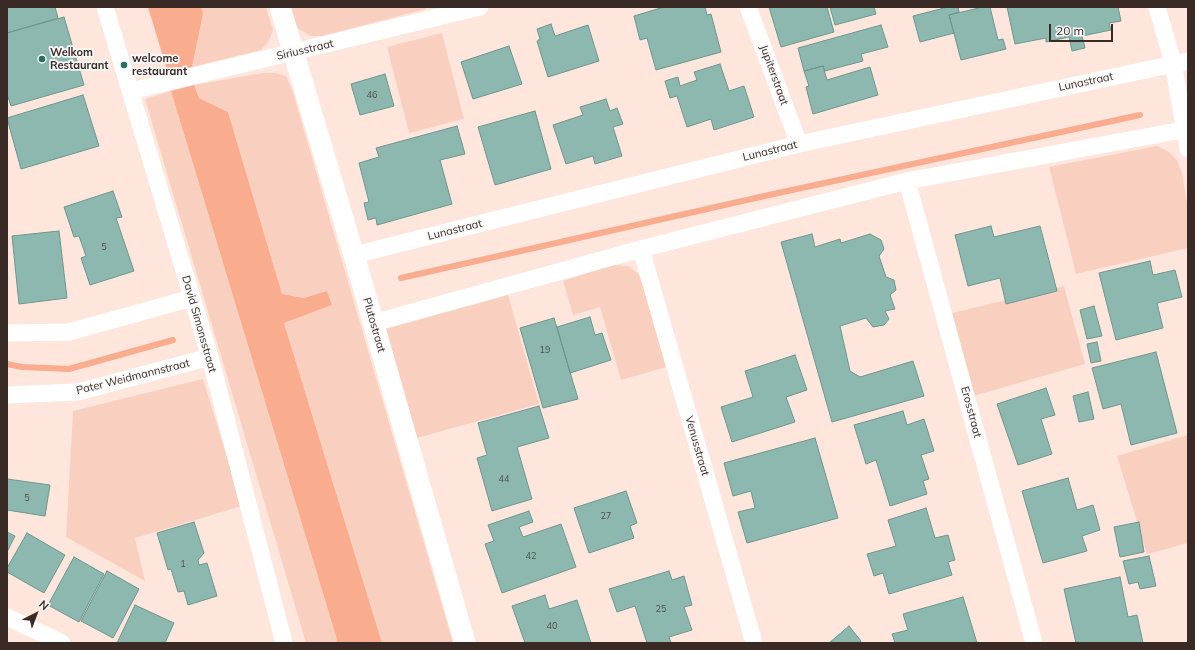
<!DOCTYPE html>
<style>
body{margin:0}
#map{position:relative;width:1195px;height:650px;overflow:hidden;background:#fee6dd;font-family:Mulish,sans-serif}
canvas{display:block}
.frame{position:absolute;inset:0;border:8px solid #392a25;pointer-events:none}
.north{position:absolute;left:16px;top:594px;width:40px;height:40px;-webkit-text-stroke:3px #f9f9f9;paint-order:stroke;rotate:42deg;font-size:11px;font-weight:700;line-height:16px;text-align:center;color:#392a25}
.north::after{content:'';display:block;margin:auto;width:14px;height:18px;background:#392a25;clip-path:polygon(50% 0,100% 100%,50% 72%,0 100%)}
.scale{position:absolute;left:1049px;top:24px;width:64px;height:18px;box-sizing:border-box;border:2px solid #392a25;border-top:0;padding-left:5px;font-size:12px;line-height:14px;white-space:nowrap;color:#392a25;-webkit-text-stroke:3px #f9f9f9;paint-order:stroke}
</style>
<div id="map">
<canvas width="1195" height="650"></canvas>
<div class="frame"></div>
<div class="north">N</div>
<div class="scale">20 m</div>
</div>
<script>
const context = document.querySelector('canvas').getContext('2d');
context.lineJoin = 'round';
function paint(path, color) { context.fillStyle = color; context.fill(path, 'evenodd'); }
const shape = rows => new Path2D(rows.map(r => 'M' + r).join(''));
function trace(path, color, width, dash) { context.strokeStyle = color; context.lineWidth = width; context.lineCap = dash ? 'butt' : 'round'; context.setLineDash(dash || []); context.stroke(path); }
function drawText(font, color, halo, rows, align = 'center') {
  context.font = font + ' Mulish,sans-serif'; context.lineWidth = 3.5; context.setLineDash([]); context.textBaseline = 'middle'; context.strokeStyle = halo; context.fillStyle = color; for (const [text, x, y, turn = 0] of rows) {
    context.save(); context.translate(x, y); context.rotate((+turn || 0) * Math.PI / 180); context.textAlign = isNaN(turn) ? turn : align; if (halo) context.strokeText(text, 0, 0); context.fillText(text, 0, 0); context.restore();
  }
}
paint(shape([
 [201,7,266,7,273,30,269,41,261,50,192,67,203,14],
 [288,7,425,7,426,9,322,36,311,36,300,30,292,21],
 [442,33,464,119,409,133,387,47],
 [263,73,275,73,286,76,292,89,453,643,382,643,284,323,332,305,327,291,304,298,282,294,228,112,199,98,194,85],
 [171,91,338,643,306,643,145,99],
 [1157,146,1169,152,1177,160,1182,173,1188,209,1188,248,1076,274,1049,167],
 [613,265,628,266,639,274,644,288,666,367,621,380,600,307,573,315,563,281],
 [1064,286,1085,364,966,398,944,315],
 [508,295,539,404,417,438,386,329],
 [203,379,242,506,135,538,145,581,66,537,73,411],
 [1188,435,1188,543,1147,554,1117,456]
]), '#f9d0c0');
paint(shape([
 [148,7,201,7,203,14,192,67,168,73],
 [194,85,199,98,228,112,282,294,304,298,327,291,332,305,284,323,382,643,338,643,171,91]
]), '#faac8e');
trace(shape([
 [401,278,769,195,1140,115],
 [7,364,22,367,69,369,173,340]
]), '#faac8e', 6);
const building = shape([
 [7,7,55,7,58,18,7,33,7,7],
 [664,7,705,7,707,15,711,14,721,52,656,70,647,38,640,40,634,16,664,7],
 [769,7,827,7,834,32,781,47,769,7],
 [830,7,874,7,876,14,835,25,830,7],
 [948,7,958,7,959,12,949,15,954,33,920,42,913,16,948,7],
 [983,7,990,7,998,40,1003,39,1006,49,961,60,949,15,983,7],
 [1007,7,1118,7,1121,21,1109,23,1111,30,1082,36,1085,48,1072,51,1069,37,1046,42,1046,38,1015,44,1007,7],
 [64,17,84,85,11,106,7,94,7,33,64,17],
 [551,24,555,36,588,25,599,61,548,77,537,41,540,39,537,29,551,24],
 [881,25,888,47,861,54,863,61,825,71,823,66,804,71,798,48,881,25],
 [509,46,522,84,473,99,461,62,509,46],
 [720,64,729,91,744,86,754,117,714,130,711,119,687,127,677,96,670,98,665,81,678,77,680,86,697,80,694,72,720,64],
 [823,66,827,80,870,67,878,95,813,114,806,87,809,86,804,71,823,66],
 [385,74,394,106,360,115,351,84,385,74],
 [83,95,99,146,21,169,7,118,83,95],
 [606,99,610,111,617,108,623,124,613,127,622,156,595,164,593,156,566,164,553,125,583,115,580,107,606,99],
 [535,111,551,169,495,185,478,127,535,111],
 [457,126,465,154,440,160,452,204,377,225,376,218,368,220,364,203,369,202,359,163,379,157,376,148,457,126],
 [113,191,122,217,116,218,134,271,90,285,81,258,86,256,79,236,74,237,64,207,113,191],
 [991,226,994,237,1040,226,1057,291,1006,304,1000,278,968,286,955,235,991,226],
 [59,231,67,298,19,304,12,236,59,231],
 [812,234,815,247,840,239,841,243,870,234,881,240,884,249,879,256,886,277,894,280,896,290,890,295,895,309,885,311,889,319,884,325,873,327,866,318,840,326,850,371,860,377,913,361,924,396,832,422,781,242,812,234],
 [1150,261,1153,275,1175,270,1182,297,1157,303,1163,328,1116,340,1099,273,1150,261],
 [1094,306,1102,336,1087,339,1080,310,1094,306],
 [590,317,595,335,602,333,611,360,570,373,557,327,590,317],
 [554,318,578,399,543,408,520,328,554,318],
 [1097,342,1101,361,1091,363,1087,344,1097,342],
 [1156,352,1177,433,1131,445,1121,404,1103,409,1092,368,1156,352],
 [795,355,807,390,786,397,795,422,732,442,721,407,753,397,745,371,795,355],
 [1046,388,1055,415,1041,419,1052,454,1018,465,997,404,1046,388],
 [1088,392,1094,419,1079,422,1073,396,1088,392],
 [539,406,549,438,517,447,532,499,492,511,477,458,487,455,478,423,539,406],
 [903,411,907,425,924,419,934,451,921,455,929,479,923,481,927,494,890,506,876,460,866,464,854,425,903,411],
 [815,438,838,518,747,543,738,512,755,508,751,491,733,496,724,463,815,438],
 [1068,478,1077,510,1093,505,1100,530,1082,536,1087,551,1043,563,1022,491,1068,478],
 [7,479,50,485,45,516,7,510,7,479],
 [626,491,637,523,630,526,634,538,589,553,574,508,626,491],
 [926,508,935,538,948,535,955,560,948,562,952,575,889,594,883,573,874,576,867,554,896,546,888,520,926,508],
 [529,511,533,522,519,527,523,537,561,524,576,567,502,593,485,544,494,541,488,525,529,511],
 [194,522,204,553,198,560,199,565,207,563,217,596,188,605,184,591,178,592,171,569,168,570,157,533,194,522],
 [1139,522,1144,552,1120,557,1114,527,1139,522],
 [7,532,15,536,7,552,7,532],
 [27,533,65,555,44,593,7,572,7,568,27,533],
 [1149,556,1156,586,1140,589,1138,582,1129,584,1123,561,1149,556],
 [74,557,104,574,79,622,48,605,74,557],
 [107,571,139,589,113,638,81,621,107,571],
 [669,571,672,580,684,576,692,605,684,607,692,630,669,637,671,643,647,643,635,606,617,612,609,589,669,571],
 [1120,577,1128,617,1137,615,1143,643,1076,643,1064,589,1120,577],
 [545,595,549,609,577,600,591,643,525,643,512,606,545,595],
 [963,597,977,643,895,643,892,634,908,630,903,614,963,597],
 [135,605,174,623,165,643,117,643,135,605],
 [849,626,861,641,859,643,829,643,849,626]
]);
paint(building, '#8db8af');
trace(building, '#6c968d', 1);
trace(shape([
 [105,7,210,357,284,643],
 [748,7,799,144],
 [1157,7,1173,63,1188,149],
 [131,91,480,7],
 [907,181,1034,643],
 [641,249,754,643],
 [354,255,799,144,1188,61],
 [373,323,641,249,907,181,1188,129],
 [7,333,69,332,192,298],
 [7,395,78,392,210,357],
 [7,617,62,643]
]), '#fff', 17);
trace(shape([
 [280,7,354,255,465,643]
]), '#fff', 21);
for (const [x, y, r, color] of [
 [42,59,4,"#296f64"],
 [124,65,4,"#296f64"]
]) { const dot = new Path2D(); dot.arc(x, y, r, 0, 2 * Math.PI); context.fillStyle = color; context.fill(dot); trace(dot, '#f9f9f9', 1.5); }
drawText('9px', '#4e4e48', null, [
 ["46",372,95],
 ["5",104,247],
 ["19",545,350],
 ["44",504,479],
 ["5",27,498],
 ["27",606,516],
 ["42",531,556],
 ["1",183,564],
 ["25",661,609],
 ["40",552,626]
]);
drawText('11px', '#392a25', '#f9f9f9', [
 ["Siriusstraat",305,50,-13],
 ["Jupiterstraat",774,75,70],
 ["Lunastraat",1086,82,-12],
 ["Lunastraat",770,151,-14],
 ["Lunastraat",455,230,-14],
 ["David Simonsstraat",199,324,74],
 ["Plutostraat",374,325,74],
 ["Pater Weidmannstraat",133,377,-14],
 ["Erosstraat",971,412,75],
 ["Venusstraat",697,446,74]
]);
drawText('bold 11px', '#392a25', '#f9f9f9', [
 ["Welkom",50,53],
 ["Restaurant",50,66],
 ["welcome",132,59],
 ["restaurant",132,72]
], 'left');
</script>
